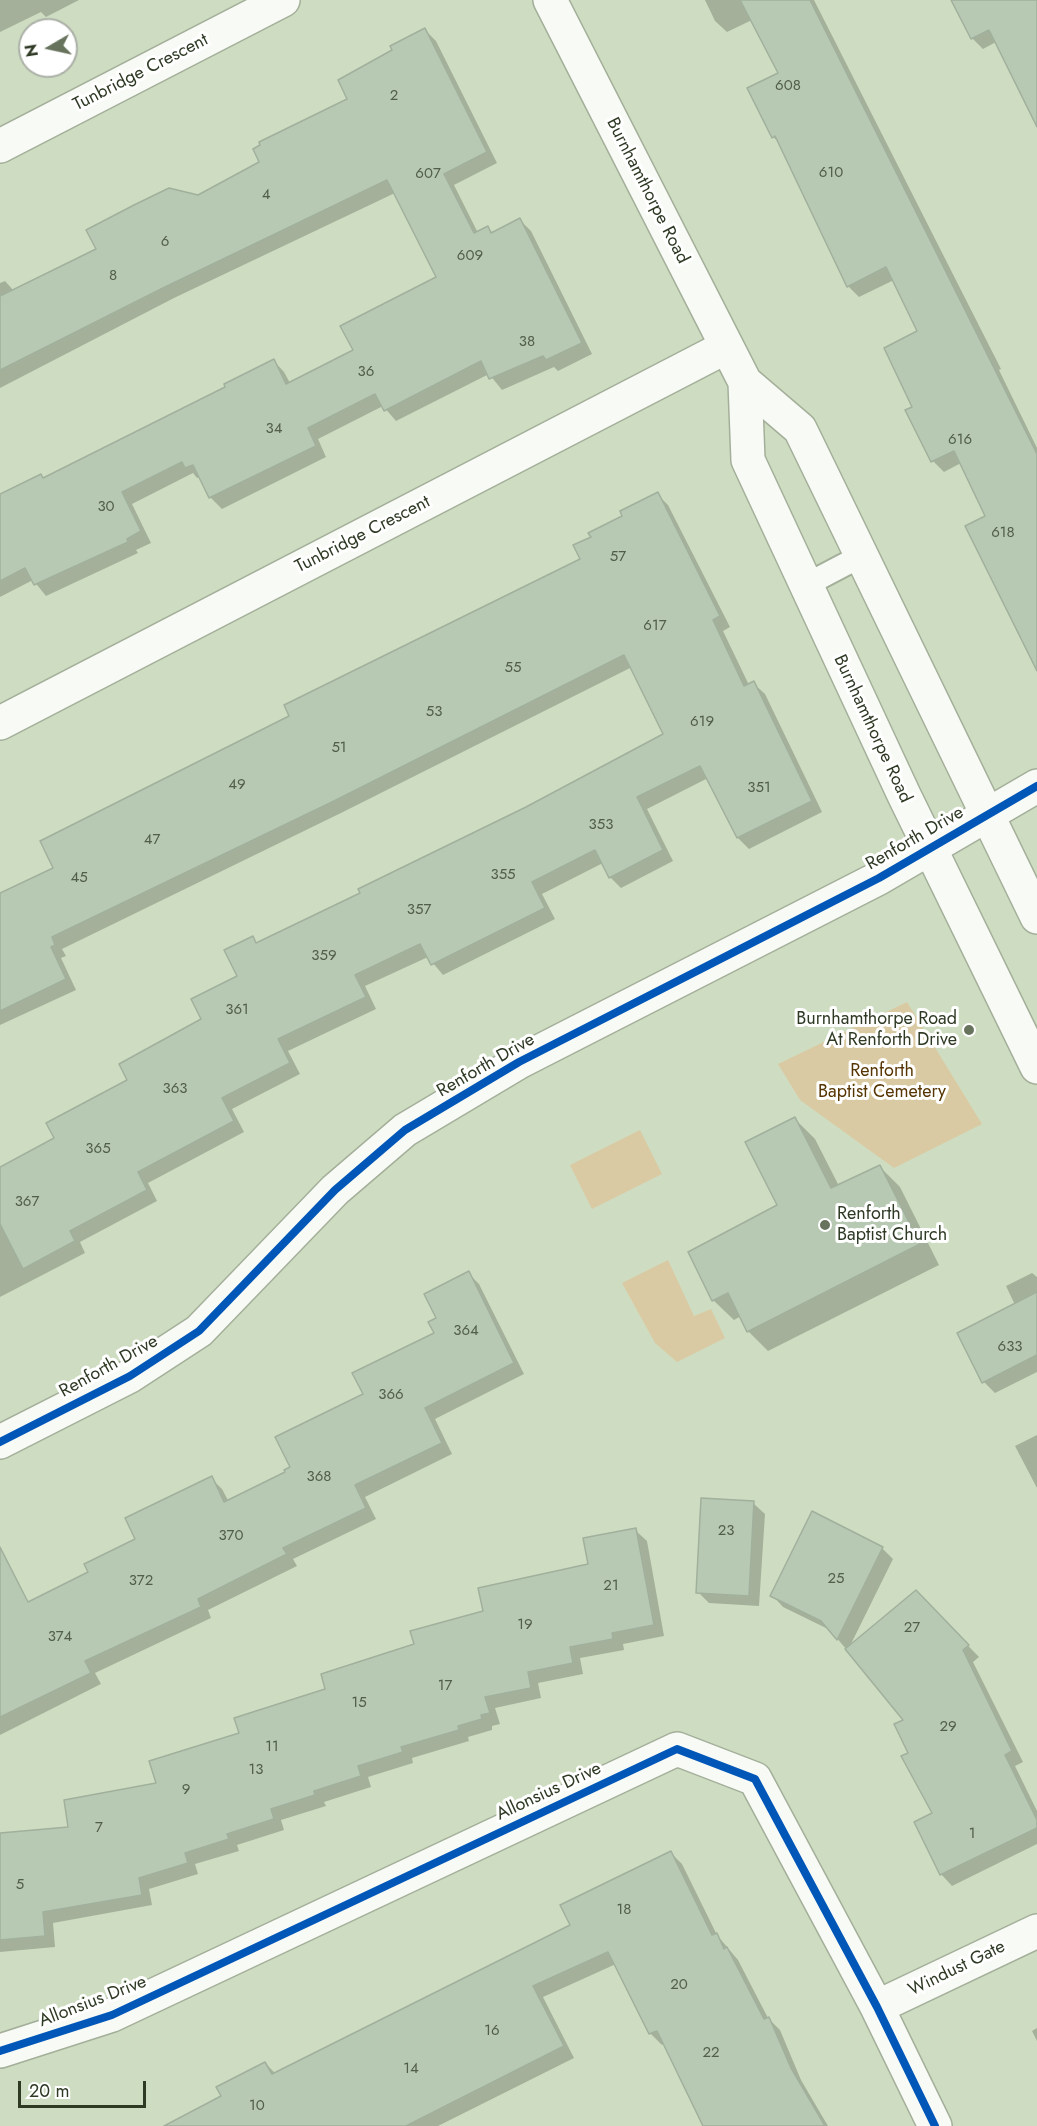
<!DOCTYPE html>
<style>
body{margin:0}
#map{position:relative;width:1037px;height:2126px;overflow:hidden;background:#ceddc1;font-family:Jost,sans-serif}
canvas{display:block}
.north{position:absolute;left:18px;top:18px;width:60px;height:60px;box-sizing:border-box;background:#fff;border:2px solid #acb0a8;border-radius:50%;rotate:261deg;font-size:16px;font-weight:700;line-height:24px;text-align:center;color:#2f3a25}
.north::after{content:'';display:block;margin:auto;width:21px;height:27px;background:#67735c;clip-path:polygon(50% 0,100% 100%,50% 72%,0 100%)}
.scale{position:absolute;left:18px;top:2081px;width:128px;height:27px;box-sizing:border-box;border:3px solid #2f3a25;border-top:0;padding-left:8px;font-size:18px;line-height:21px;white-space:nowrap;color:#2f3a25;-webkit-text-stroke:4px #fff;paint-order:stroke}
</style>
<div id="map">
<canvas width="1037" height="2126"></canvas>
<div class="north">N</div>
<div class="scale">20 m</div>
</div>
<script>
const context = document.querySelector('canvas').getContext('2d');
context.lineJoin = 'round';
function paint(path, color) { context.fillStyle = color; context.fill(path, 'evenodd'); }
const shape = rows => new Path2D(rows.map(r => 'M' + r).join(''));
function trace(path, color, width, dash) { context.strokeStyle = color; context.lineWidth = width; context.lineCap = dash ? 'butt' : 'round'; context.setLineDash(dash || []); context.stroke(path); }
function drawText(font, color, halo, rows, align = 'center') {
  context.font = font + ' Jost,sans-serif'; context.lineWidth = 6; context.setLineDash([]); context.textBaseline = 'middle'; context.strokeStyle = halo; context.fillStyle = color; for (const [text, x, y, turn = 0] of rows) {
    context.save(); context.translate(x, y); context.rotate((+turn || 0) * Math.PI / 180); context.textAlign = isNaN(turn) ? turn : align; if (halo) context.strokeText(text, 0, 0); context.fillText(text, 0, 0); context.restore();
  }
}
paint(shape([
 [907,1002,982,1124,894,1168,800,1100,778,1064],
 [640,1130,662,1174,592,1209,570,1165],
 [668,1260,694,1316,711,1309,725,1338,677,1362,655,1343,622,1283]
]), '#dacaa3');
paint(shape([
 [0,0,79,0,46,17,41,12,0,32],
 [705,0,814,0,1001,369,999,370,1037,448,1037,647,987,516,961,463,944,472,933,461,914,407,919,332,894,280,859,297,848,286,781,144,773,137,749,88,780,73,752,20,727,32,715,21],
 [954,0,1037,0,1037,126,996,42,983,49,972,38],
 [425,30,436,41,497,163,454,185,478,233,488,228,493,233,520,220,531,231,592,354,558,371,554,367,502,390,489,374,396,421,383,406,318,439,326,457,222,509,211,498,200,477,197,478,193,473,132,504,151,543,136,550,138,553,46,596,33,580,0,597,0,496,44,479,227,387,273,360,284,372,290,383,355,351,438,278,395,193,174,298,0,388,0,283,5,281,14,291,261,162,349,99,394,51],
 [657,494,668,505,730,627,723,631,749,685,753,683,765,694,822,812,749,849,738,838,708,778,647,809,673,861,621,888,610,877,603,863,542,894,555,919,443,975,428,957,365,986,376,1009,288,1051,300,1074,232,1109,244,1132,148,1183,157,1201,80,1242,85,1253,0,1297,0,1168,56,1139,203,1020,239,977,253,938,258,944,362,894,665,734,632,667,343,812,62,949,66,956,61,958,76,990,0,1025,0,895,55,868,291,717,582,560,593,538],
 [795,1119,815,1139,839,1186,880,1167,900,1187,939,1265,768,1351,748,1331,741,1316,734,1320,713,1300,779,1205],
 [468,1273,479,1284,524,1374,435,1419,452,1454,365,1497,376,1519,293,1559,297,1566,208,1610,211,1618,95,1673,101,1684,0,1735,0,1611,25,1599,29,1603,90,1573,137,1540,211,1478,222,1489,229,1502,287,1472,365,1395,436,1334,438,1318],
 [1032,1273,1037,1277,1037,1372,995,1393,984,1382,1015,1305,1006,1286],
 [1037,1435,1037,1488,1015,1446],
 [753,1503,765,1514,759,1606,709,1603,698,1592],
 [635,1530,647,1541,664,1636,623,1644,624,1650,580,1658,583,1674,538,1683,541,1698,495,1708,500,1724,492,1726,492,1730,468,1737,469,1741,412,1758,413,1763,368,1777,371,1787,324,1802,326,1806,281,1820,284,1830,237,1845,239,1851,195,1864,198,1874,149,1889,152,1905,53,1923,55,1947,0,1952,0,1835,70,1828,158,1784,241,1734,327,1690,485,1612,590,1565],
 [882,1548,893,1559,849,1648,916,1592,979,1657,973,1662,1023,1762,1015,1766,1037,1811,1037,1844,952,1886,941,1874,916,1823,934,1814,910,1754,906,1720,830,1630,783,1607,772,1595],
 [671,1853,682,1864,717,1935,738,1960,768,2018,780,2030,801,2080,828,2126,705,2126,664,2043,662,2045,650,2033,616,1964,543,1997,574,2058,438,2126,170,2126,223,2097,265,2063,276,2074,572,1926],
 [1037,2028,1037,2041,1032,2031]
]), '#0003');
const building = shape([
 [740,0,810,0,1037,454,1037,671,965,526,985,516,954,451,931,462,905,410,912,407,884,348,917,331,886,267,847,287,775,136,772,138,747,88,778,73,740,0],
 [951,0,1037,0,1037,127,989,30,971,39,951,0],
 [425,28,487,152,444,174,474,233,488,226,491,233,520,218,582,343,546,360,543,356,489,379,481,361,384,411,375,394,308,428,316,446,209,498,193,465,185,468,182,462,122,492,141,531,127,539,128,542,34,585,25,568,0,581,0,494,41,474,43,478,225,387,224,384,274,359,286,384,353,350,340,326,436,277,387,180,163,288,0,370,0,296,96,249,86,230,134,205,169,188,198,195,259,162,253,149,260,145,259,142,347,99,338,80,392,50,390,46,425,28],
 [658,492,720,616,713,620,744,686,754,681,812,801,737,838,700,766,637,797,663,850,609,878,595,850,532,882,545,908,431,965,420,944,355,975,366,997,278,1039,290,1063,222,1098,234,1121,138,1172,147,1190,70,1231,75,1241,23,1269,0,1224,0,1167,54,1138,46,1123,127,1080,119,1064,201,1019,191,999,237,976,224,950,253,936,256,943,360,893,358,889,526,807,663,734,624,655,332,802,52,937,55,945,51,947,66,979,0,1011,0,893,53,868,40,841,289,716,284,705,580,559,573,545,591,537,588,533,622,516,620,511,658,492],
 [795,1117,831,1188,880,1165,920,1244,747,1332,728,1293,712,1301,688,1252,777,1205,745,1142,795,1117],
 [469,1271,514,1363,425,1408,442,1443,355,1485,366,1508,283,1548,287,1554,198,1599,201,1607,85,1661,91,1673,0,1717,0,1547,28,1602,88,1572,84,1564,135,1539,125,1518,212,1476,224,1502,285,1472,284,1470,290,1467,275,1437,363,1394,352,1373,434,1333,428,1322,436,1318,424,1294,469,1271],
 [1037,1292,1037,1355,982,1383,957,1333,1037,1292],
 [701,1498,754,1501,749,1596,696,1593,701,1498],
 [812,1511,883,1547,837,1640,821,1621,770,1596,812,1511],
 [636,1528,654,1625,612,1633,613,1639,570,1647,573,1663,528,1672,531,1688,485,1697,490,1713,481,1715,482,1719,458,1726,459,1730,401,1747,403,1752,358,1766,361,1776,314,1791,315,1795,271,1809,274,1819,227,1834,229,1839,185,1853,188,1863,139,1878,142,1895,43,1912,45,1936,0,1940,0,1833,68,1827,64,1800,156,1783,149,1761,239,1733,234,1718,325,1689,321,1674,414,1644,410,1631,483,1611,478,1588,588,1564,583,1538,636,1528],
 [916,1590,969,1645,963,1650,1012,1751,1005,1755,1037,1820,1037,1828,940,1875,914,1822,932,1813,901,1756,908,1753,894,1724,903,1720,845,1649,916,1590],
 [671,1851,712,1935,717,1933,724,1949,727,1947,764,2019,769,2017,791,2068,825,2126,703,2126,657,2031,649,2034,608,1952,533,1986,564,2046,406,2126,164,2126,221,2096,216,2087,265,2062,272,2074,570,1925,560,1905,671,1851]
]);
paint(building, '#b7c8b3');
trace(building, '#a0b09c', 1.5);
const service = shape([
 [804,586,863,555]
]);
const minor = shape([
 [0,146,283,0],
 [0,723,726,347],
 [877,2007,1037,1931],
 [0,2051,112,2015,677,1749,755,1779,877,2007,935,2126]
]);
const tertiary = shape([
 [0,1442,130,1376,199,1331,335,1190,405,1130,519,1062,879,878,1037,786]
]);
const secondary = shape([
 [550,0,745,382,800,429,1037,917],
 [745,382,748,460,904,795,1037,1067]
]);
trace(service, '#a4af9a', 26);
trace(minor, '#a4af9a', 36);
trace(tertiary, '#a4af9a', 36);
trace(secondary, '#a4af9a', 36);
trace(service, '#f8faf6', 22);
trace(minor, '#f8faf6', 33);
trace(tertiary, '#f8faf6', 33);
trace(secondary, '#f8faf6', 33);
trace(shape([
 [0,1442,130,1376,199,1331,335,1190,405,1130,519,1062,879,878,1037,786],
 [0,2051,112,2015,677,1749,755,1779,877,2007,935,2126]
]), '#0057b8', 8);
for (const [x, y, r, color] of [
 [969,1030,6,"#67735c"],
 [825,1225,6,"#67735c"]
]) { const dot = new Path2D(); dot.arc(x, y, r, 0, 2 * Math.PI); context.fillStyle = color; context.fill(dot); trace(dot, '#fff', 2); }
drawText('15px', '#515e48', null, [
 ["608",788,86],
 ["2",394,96],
 ["610",831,173],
 ["607",428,174],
 ["4",266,195],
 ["6",165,242],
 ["609",470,256],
 ["8",113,276],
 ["38",527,342],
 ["36",366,372],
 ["34",274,429],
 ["616",960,440],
 ["30",106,507],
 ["618",1003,533],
 ["57",618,557],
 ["617",655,626],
 ["55",513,668],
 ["53",434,712],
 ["619",702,722],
 ["51",339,748],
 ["49",237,785],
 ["351",759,788],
 ["353",601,825],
 ["47",152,840],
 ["355",503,875],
 ["45",79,878],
 ["357",419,910],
 ["359",324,956],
 ["361",237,1010],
 ["363",175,1089],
 ["365",98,1149],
 ["367",27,1202],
 ["364",466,1331],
 ["633",1010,1347],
 ["366",391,1395],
 ["368",319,1477],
 ["23",726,1531],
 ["370",231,1536],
 ["25",836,1579],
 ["372",141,1581],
 ["21",611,1586],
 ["19",525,1625],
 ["27",912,1628],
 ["374",60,1637],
 ["17",445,1686],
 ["15",359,1703],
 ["29",948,1727],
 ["11",272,1747],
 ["13",256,1770],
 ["9",186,1790],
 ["7",99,1828],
 ["1",972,1834],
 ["5",20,1885],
 ["18",624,1910],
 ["20",679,1985],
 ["16",492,2031],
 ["22",711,2053],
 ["14",411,2069],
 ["10",257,2106]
]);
drawText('18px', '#2f3a25', '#fff', [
 ["Tunbridge Crescent",141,73,-27],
 ["Burnhamthorpe Road",647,191,63],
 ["Tunbridge Crescent",363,535,-27],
 ["Burnhamthorpe Road",872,729,65],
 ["Renforth Drive",915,839,-30],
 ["Renforth Drive",486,1066,-30],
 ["Renforth Drive",109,1367,-29],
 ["Allonsius Drive",549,1792,-25],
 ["Windust Gate",957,1969,-26],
 ["Allonsius Drive",93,2002,-21]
]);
drawText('18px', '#2f3a25', '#fff', [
 ["Burnhamthorpe Road",957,1020],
 ["At Renforth Drive",957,1041],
 ["Renforth",837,1215,"left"],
 ["Baptist Church",837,1236,"left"]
], 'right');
drawText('18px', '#563502', '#fff', [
 ["Renforth",882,1072],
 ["Baptist Cemetery",882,1093]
]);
</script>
